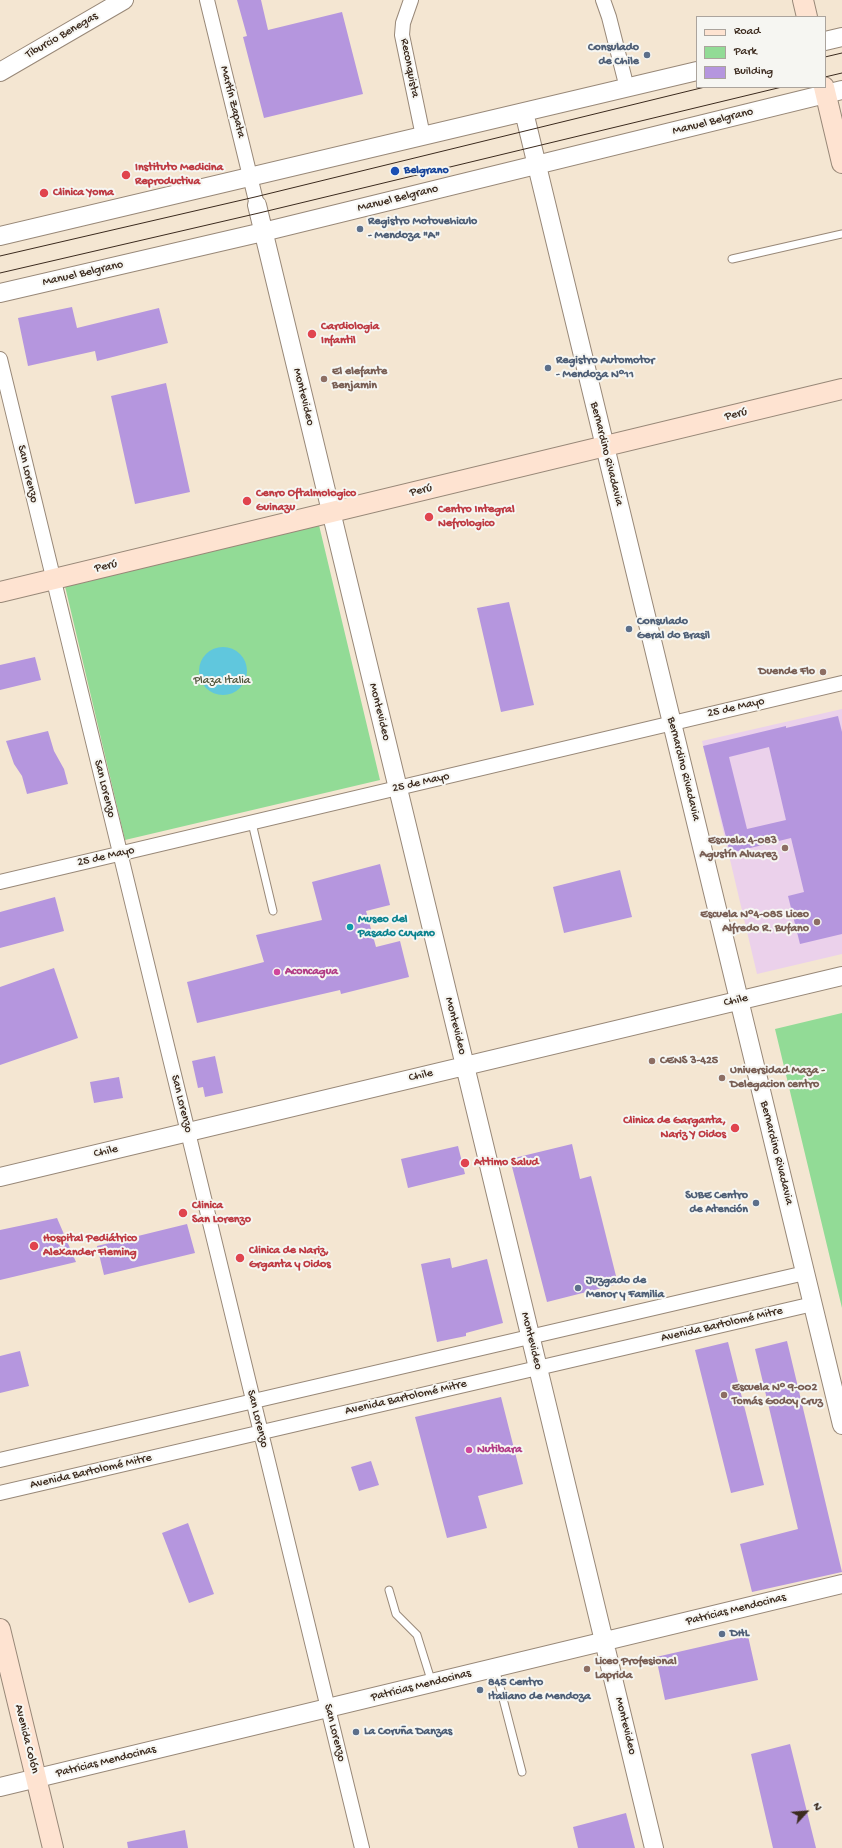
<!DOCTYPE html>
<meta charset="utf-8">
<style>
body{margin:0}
#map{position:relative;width:842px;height:1848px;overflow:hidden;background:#f4e6d2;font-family:"Gochi Hand",sans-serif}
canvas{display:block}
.legend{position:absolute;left:696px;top:16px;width:130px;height:72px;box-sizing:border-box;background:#f6f6f2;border:1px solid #aba49d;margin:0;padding:5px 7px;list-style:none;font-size:12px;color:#3b2a1e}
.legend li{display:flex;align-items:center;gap:8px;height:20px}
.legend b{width:20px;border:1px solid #aba49d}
.north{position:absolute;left:786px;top:1792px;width:40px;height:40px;-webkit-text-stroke:3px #f6f6f2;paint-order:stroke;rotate:64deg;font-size:11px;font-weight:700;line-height:16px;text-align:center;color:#3b2a1e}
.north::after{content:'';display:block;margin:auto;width:14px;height:18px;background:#3b2a1e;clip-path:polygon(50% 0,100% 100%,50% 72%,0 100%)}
</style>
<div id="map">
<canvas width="842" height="1848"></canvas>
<ul class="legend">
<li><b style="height:5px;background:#fee3d1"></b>Road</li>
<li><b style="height:11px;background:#92db96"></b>Park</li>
<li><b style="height:11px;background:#b596de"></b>Building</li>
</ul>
<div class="north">N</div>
</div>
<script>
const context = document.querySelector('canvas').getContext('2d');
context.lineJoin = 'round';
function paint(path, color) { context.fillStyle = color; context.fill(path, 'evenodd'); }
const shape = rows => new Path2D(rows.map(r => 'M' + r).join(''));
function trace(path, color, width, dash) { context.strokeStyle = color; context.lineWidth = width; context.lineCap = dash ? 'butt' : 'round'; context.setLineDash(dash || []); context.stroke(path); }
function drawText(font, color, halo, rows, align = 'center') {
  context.font = font + ' "Gochi Hand",sans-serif'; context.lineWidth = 4; context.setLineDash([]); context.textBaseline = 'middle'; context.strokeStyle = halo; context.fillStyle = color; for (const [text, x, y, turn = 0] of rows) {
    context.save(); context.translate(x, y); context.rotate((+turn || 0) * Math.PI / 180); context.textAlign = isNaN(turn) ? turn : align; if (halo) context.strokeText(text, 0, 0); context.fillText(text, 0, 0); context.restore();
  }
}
paint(shape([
 [842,709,842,954,757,974,702,741]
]), '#ebd1eb');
paint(shape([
 [318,521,380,780,125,840,64,582],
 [842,1013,842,1308,775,1029]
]), '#92db96');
paint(shape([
 '199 671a24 24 0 1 1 48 0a24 24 0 1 1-48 0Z'
]), '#60c7dd');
paint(shape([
 [237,0,261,0,268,30,342,12,363,94,264,118,243,37,247,36],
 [72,307,77,328,159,308,168,343,97,361,95,351,28,366,18,318],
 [166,383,190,492,135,504,111,396],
 [509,602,534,705,501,712,477,608],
 [35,657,41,680,0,690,0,665],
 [838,716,842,732,842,934,800,944,788,896,804,892,791,838,730,853,703,746,786,726,786,728],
 [769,747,786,820,747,829,729,757],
 [48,731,54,751,64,769,68,784,27,794,22,776,14,764,6,741],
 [380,864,390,905,366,911,376,947,400,941,409,977,341,994,340,990,197,1023,187,982,264,962,256,935,322,920,312,882],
 [620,870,632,917,564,933,553,887],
 [55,897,64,931,0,948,0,912],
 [54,968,78,1038,0,1065,0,987],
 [215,1056,223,1093,205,1097,203,1087,198,1088,192,1061],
 [119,1077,123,1098,94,1103,90,1082],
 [572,1144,580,1179,591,1176,618,1284,547,1302,510,1159],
 [458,1146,465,1174,408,1188,401,1159],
 [57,1218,76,1262,0,1280,0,1230],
 [187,1224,195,1253,104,1275,97,1246],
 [450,1258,452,1268,487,1259,503,1323,466,1333,466,1336,437,1342,421,1264],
 [787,1341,842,1572,752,1592,740,1544,798,1529,755,1349],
 [728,1342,764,1485,731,1493,695,1350],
 [20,1351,29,1386,0,1393,0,1356],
 [501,1397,523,1484,478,1496,487,1528,447,1538,415,1417],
 [371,1461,379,1485,359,1491,351,1467],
 [188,1523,214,1594,189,1603,162,1533],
 [748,1636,758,1680,665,1700,656,1657],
 [790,1744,816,1848,773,1848,751,1754],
 [626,1813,635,1848,578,1848,573,1827],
 [185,1830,188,1848,128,1848,127,1842]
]), '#b596de');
const service = shape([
 [732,259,842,234],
 [252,823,273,911],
 [389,1590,396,1614,417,1635,432,1683],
 [495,1668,522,1772]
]);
const minor = shape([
 [207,0,257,205],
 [411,0,403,23,402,35,423,136],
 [603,0,609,17,627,88],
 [0,359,362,1848],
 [0,882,842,683],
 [0,1460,805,1273],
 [0,1493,813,1304]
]);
const tertiary = shape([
 [825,41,842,37],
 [0,72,124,0],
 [524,112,842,1425],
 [257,205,654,1848],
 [0,236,697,71],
 [0,293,263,232,842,90],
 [0,1177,842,976],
 [0,1787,842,1584]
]);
const secondary = shape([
 [803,0,807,17],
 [824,87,842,163],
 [0,592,842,389],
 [0,1629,53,1848]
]);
trace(service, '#988878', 9);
trace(minor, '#988878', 16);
trace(tertiary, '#988878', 20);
trace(secondary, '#988878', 22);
trace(service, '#fff', 7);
trace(minor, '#fff', 14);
trace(tertiary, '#fff', 18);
trace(secondary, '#fee3d1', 20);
trace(shape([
 [825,57,842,53],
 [825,77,842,73],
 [0,256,255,197,705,87],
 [0,273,259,213,782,87]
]), '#3b2a1e', 1);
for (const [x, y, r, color] of [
 [647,55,4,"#5c6f8a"],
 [395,171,5,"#1a4fb4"],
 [126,175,5,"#e0444e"],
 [44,193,5,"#e0444e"],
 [360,229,4,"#5c6f8a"],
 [312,334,5,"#e0444e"],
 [548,368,4,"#5c6f8a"],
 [324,379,4,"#8d6e63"],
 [247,501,5,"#e0444e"],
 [429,517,5,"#e0444e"],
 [629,629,4,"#5c6f8a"],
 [823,672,4,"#8d6e63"],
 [785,848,4,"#8d6e63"],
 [817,922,4,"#8d6e63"],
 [350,927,4,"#0f9aa8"],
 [277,972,4,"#d1479c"],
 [652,1061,4,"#8d6e63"],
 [722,1078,4,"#8d6e63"],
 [735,1128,5,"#e0444e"],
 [465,1163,5,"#e0444e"],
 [756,1203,4,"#5c6f8a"],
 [183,1213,5,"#e0444e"],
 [34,1246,5,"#e0444e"],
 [240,1258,5,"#e0444e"],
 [578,1288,4,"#5c6f8a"],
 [724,1395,4,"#8d6e63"],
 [469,1450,4,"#d1479c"],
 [722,1634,4,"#5c6f8a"],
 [587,1669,4,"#8d6e63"],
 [480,1690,4,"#5c6f8a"],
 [356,1732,4,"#5c6f8a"]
]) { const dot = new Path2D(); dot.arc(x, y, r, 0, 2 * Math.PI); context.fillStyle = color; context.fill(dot); trace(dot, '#f6f6f2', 1.5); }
drawText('12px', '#3b2a1e', '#f6f6f2', [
 ["Tiburcio Benegas",62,36,-30],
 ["Reconquista",409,68,79],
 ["Martín Zapata",232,102,76],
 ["Manuel Belgrano",713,122,-14],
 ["Manuel Belgrano",398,199,-14],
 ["Manuel Belgrano",83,274,-13],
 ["Montevideo",303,397,76],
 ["Perú",736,415,-14],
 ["Bernardino Rivadavia",606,454,76],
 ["San Lorenzo",27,474,77],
 ["Perú",421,491,-14],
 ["Perú",106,567,-13],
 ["25 de Mayo",736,708,-13],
 ["Montevideo",379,712,76],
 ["Bernardino Rivadavia",683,769,76],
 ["25 de Mayo",421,783,-13],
 ["San Lorenzo",104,789,76],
 ["25 de Mayo",106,857,-13],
 ["Chile",736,1001,-13],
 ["Montevideo",455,1026,76],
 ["Chile",421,1076,-13],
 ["San Lorenzo",181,1104,76],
 ["Chile",106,1152,-13],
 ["Bernardino Rivadavia",776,1153,76],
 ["Avenida Bartolomé Mitre",722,1325,-13],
 ["Montevideo",531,1341,76],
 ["Avenida Bartolomé Mitre",406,1398,-13],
 ["San Lorenzo",257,1419,76],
 ["Avenida Bartolomé Mitre",91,1472,-13],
 ["Patricias Mendocinas",736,1610,-14],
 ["Patricias Mendocinas",421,1686,-14],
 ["Montevideo",625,1726,76],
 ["San Lorenzo",334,1733,76],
 ["Avenida Colón",26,1739,76],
 ["Patricias Mendocinas",106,1762,-14]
]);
drawText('bold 12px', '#4e5e75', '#f6f6f2', [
 ["Consulado",639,48,"right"],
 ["de Chile",639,62,"right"],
 ["Registro Motovehiculo",368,222],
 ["- Mendoza \"A\"",368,236],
 ["Registro Automotor",556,361],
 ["- Mendoza N°11",556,375],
 ["Consulado",637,622],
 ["Geral do Brasil",637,636],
 ["SUBE Centro",748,1196,"right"],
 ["de Atención",748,1210,"right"],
 ["Juzgado de",586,1281],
 ["Menor y Familia",586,1295],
 ["DHL",730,1634],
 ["845 Centro",488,1683],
 ["Italiano de Mendoza",488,1697],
 ["La Coruña Danzas",364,1732]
], 'left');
drawText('bold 12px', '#be3a42', '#f6f6f2', [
 ["Instituto Medicina",135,168],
 ["Reproductiva",135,182],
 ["Clinica Yoma",53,193],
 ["Cardiologia",321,327],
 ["Infantil",321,341],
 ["Cenro Oftalmologico",256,494],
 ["Guinazu",256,508],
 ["Centro Integral",438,510],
 ["Nefrologico",438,524],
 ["Clinica de Garganta,",726,1121,"right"],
 ["Nariz Y Oidos",726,1135,"right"],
 ["Attimo Salud",474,1163],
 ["Clinica",192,1206],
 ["San Lorenzo",192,1220],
 ["Hospital Pediátrico",43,1239],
 ["Alexander Fleming",43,1253],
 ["Clinica de Nariz,",249,1251],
 ["Grganta y Oidos",249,1265]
], 'left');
drawText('bold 12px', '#164399', '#f6f6f2', [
 ["Belgrano",404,171]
], 'left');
drawText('bold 12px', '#785e54', '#f6f6f2', [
 ["El elefante",332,372],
 ["Benjamin",332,386],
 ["Duende Flo",815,672,"right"],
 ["Escuela 4-083",777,841,"right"],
 ["Agustín Alvarez",777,855,"right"],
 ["Escuela N°4-085 Liceo",809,915,"right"],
 ["Alfredo R. Bufano",809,929,"right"],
 ["CENS 3-425",660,1061],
 ["Universidad Maza -",730,1071],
 ["Delegacion centro",730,1085],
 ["Escuela N° 9-002",732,1388],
 ["Tomás Godoy Cruz",732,1402],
 ["Liceo Profesional",595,1662],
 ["Laprida",595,1676]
], 'left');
drawText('12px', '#51563c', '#f6f6f2', [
 ["Plaza Italia",222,681]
]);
drawText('bold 12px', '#0d838f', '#f6f6f2', [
 ["Museo del",358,920],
 ["Pasado Cuyano",358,934]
], 'left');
drawText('bold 12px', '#b23c85', '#f6f6f2', [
 ["Aconcagua",285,972],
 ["Nutibara",477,1450]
], 'left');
</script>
